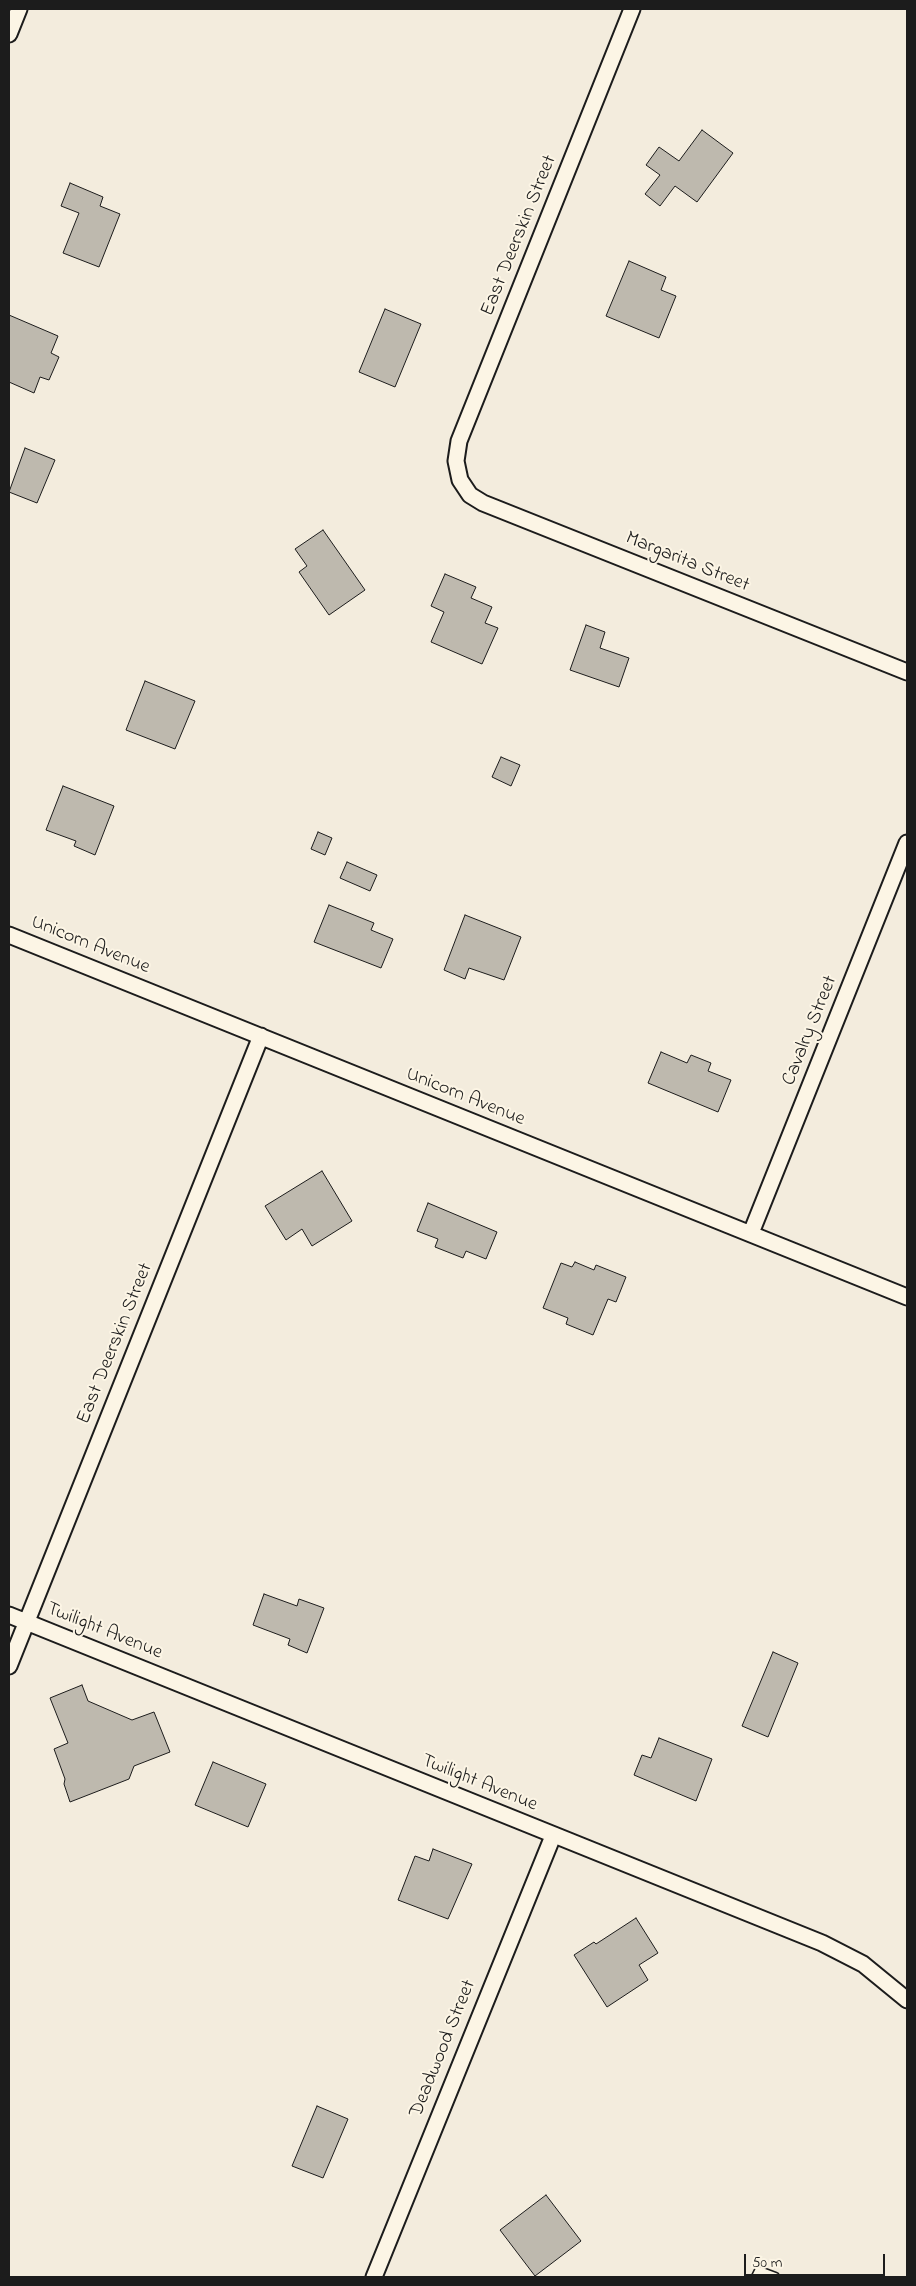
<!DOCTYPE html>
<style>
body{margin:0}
#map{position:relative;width:916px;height:2286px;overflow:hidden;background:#f3ecdd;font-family:"Indie Flower",sans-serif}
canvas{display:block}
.frame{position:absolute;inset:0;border:10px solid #1c1c1c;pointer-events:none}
.scale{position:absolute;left:744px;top:2254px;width:141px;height:22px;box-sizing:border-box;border:2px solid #1c1c1c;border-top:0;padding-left:6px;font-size:15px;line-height:18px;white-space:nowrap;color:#1c1c1c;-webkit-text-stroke:4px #fcf5e5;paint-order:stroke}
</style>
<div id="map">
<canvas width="916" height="2286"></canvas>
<div class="frame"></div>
<div class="scale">50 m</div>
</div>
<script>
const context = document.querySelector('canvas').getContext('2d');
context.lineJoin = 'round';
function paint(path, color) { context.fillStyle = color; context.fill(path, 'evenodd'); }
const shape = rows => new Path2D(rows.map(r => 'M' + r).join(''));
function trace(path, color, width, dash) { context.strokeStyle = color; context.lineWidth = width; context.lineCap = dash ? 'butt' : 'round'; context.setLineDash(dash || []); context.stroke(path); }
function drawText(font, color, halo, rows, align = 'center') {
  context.font = font + ' "Indie Flower",sans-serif'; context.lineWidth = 4; context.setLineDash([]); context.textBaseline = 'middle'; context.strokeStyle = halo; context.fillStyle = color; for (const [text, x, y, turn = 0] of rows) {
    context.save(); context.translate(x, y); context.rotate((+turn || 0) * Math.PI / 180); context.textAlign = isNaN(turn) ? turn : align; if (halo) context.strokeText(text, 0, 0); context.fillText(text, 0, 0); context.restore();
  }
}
const building = shape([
 [702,130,733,153,697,202,675,186,660,206,645,194,660,175,646,165,659,147,679,161,702,130],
 [70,183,103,197,100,206,120,214,99,267,63,253,79,213,61,206,70,183],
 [629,261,666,277,661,290,676,296,659,338,606,316,629,261],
 [385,309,421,324,395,387,359,372,385,309],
 [9,315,58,336,51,353,59,357,49,380,40,377,34,393,9,382,9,315],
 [25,448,55,460,37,503,9,492,25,448],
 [323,530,365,590,329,615,299,572,307,566,295,549,323,530],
 [445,574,476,587,471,598,492,607,485,623,498,628,482,664,431,642,444,612,431,606,445,574],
 [586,625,605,632,600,648,629,658,619,687,570,670,586,625],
 [145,681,195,701,175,749,126,730,145,681],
 [501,757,520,765,511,786,492,777,501,757],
 [63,786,114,806,95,855,74,846,76,841,46,830,63,786],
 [318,832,332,838,325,855,311,849,318,832],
 [347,862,377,875,370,891,340,878,347,862],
 [329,905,374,923,371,930,393,939,381,968,314,942,329,905],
 [465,915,521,937,504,980,469,968,465,979,444,970,465,915],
 [661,1052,687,1063,691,1055,711,1063,708,1071,731,1080,718,1112,648,1083,661,1052],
 [322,1171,352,1221,312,1246,302,1229,286,1240,265,1206,322,1171],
 [428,1203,497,1232,486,1259,466,1251,463,1258,435,1247,438,1239,417,1231,428,1203],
 [575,1262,594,1270,596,1265,626,1277,616,1302,608,1299,593,1335,566,1324,568,1318,543,1308,561,1263,572,1267,575,1262],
 [264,1594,297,1606,299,1599,324,1608,307,1653,288,1645,290,1639,253,1625,264,1594],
 [773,1652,798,1663,768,1737,742,1726,773,1652],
 [82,1685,88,1701,132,1720,154,1712,170,1752,134,1766,129,1779,70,1802,64,1784,65,1779,54,1749,68,1743,50,1698,82,1685],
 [659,1738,712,1759,696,1801,634,1775,642,1755,651,1758,659,1738],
 [213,1762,266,1784,248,1827,195,1805,213,1762],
 [433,1849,472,1864,448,1919,398,1900,415,1856,429,1861,433,1849],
 [636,1918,658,1953,639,1965,648,1980,607,2007,574,1955,594,1942,596,1944,636,1918],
 [317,2106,348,2119,323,2178,292,2166,317,2106],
 [546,2195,581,2241,535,2276,500,2230,546,2195]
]);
paint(building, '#beb9ae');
trace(building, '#1c1c1c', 1);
const lane = shape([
 [756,2277,759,2271,775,2277]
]);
const street = shape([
 [632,9,459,441,456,461,460,480,470,495,483,503,907,672],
 [9,34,19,9],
 [9,935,907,1297],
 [751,1233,907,843],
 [9,1615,822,1943,863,1964,907,2000],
 [9,1666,261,1036],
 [374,2277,553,1836]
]);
trace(lane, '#1c1c1c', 11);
trace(street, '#1c1c1c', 19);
trace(lane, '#fcf5e5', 8);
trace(street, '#fcf5e5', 15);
drawText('20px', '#1c1c1c', '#fcf5e5', [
 ["East Deerskin Street",520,236,-68],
 ["Margarita Street",687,563,22],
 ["Unicorn Avenue",90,946,22],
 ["Cavalry Street",811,1031,-68],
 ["Unicorn Avenue",465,1098,22],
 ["East Deerskin Street",116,1344,-68],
 ["Twilight Avenue",104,1632,22],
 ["Twilight Avenue",479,1784,22],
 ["Deadwood Street",444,2049,-68]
]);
</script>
